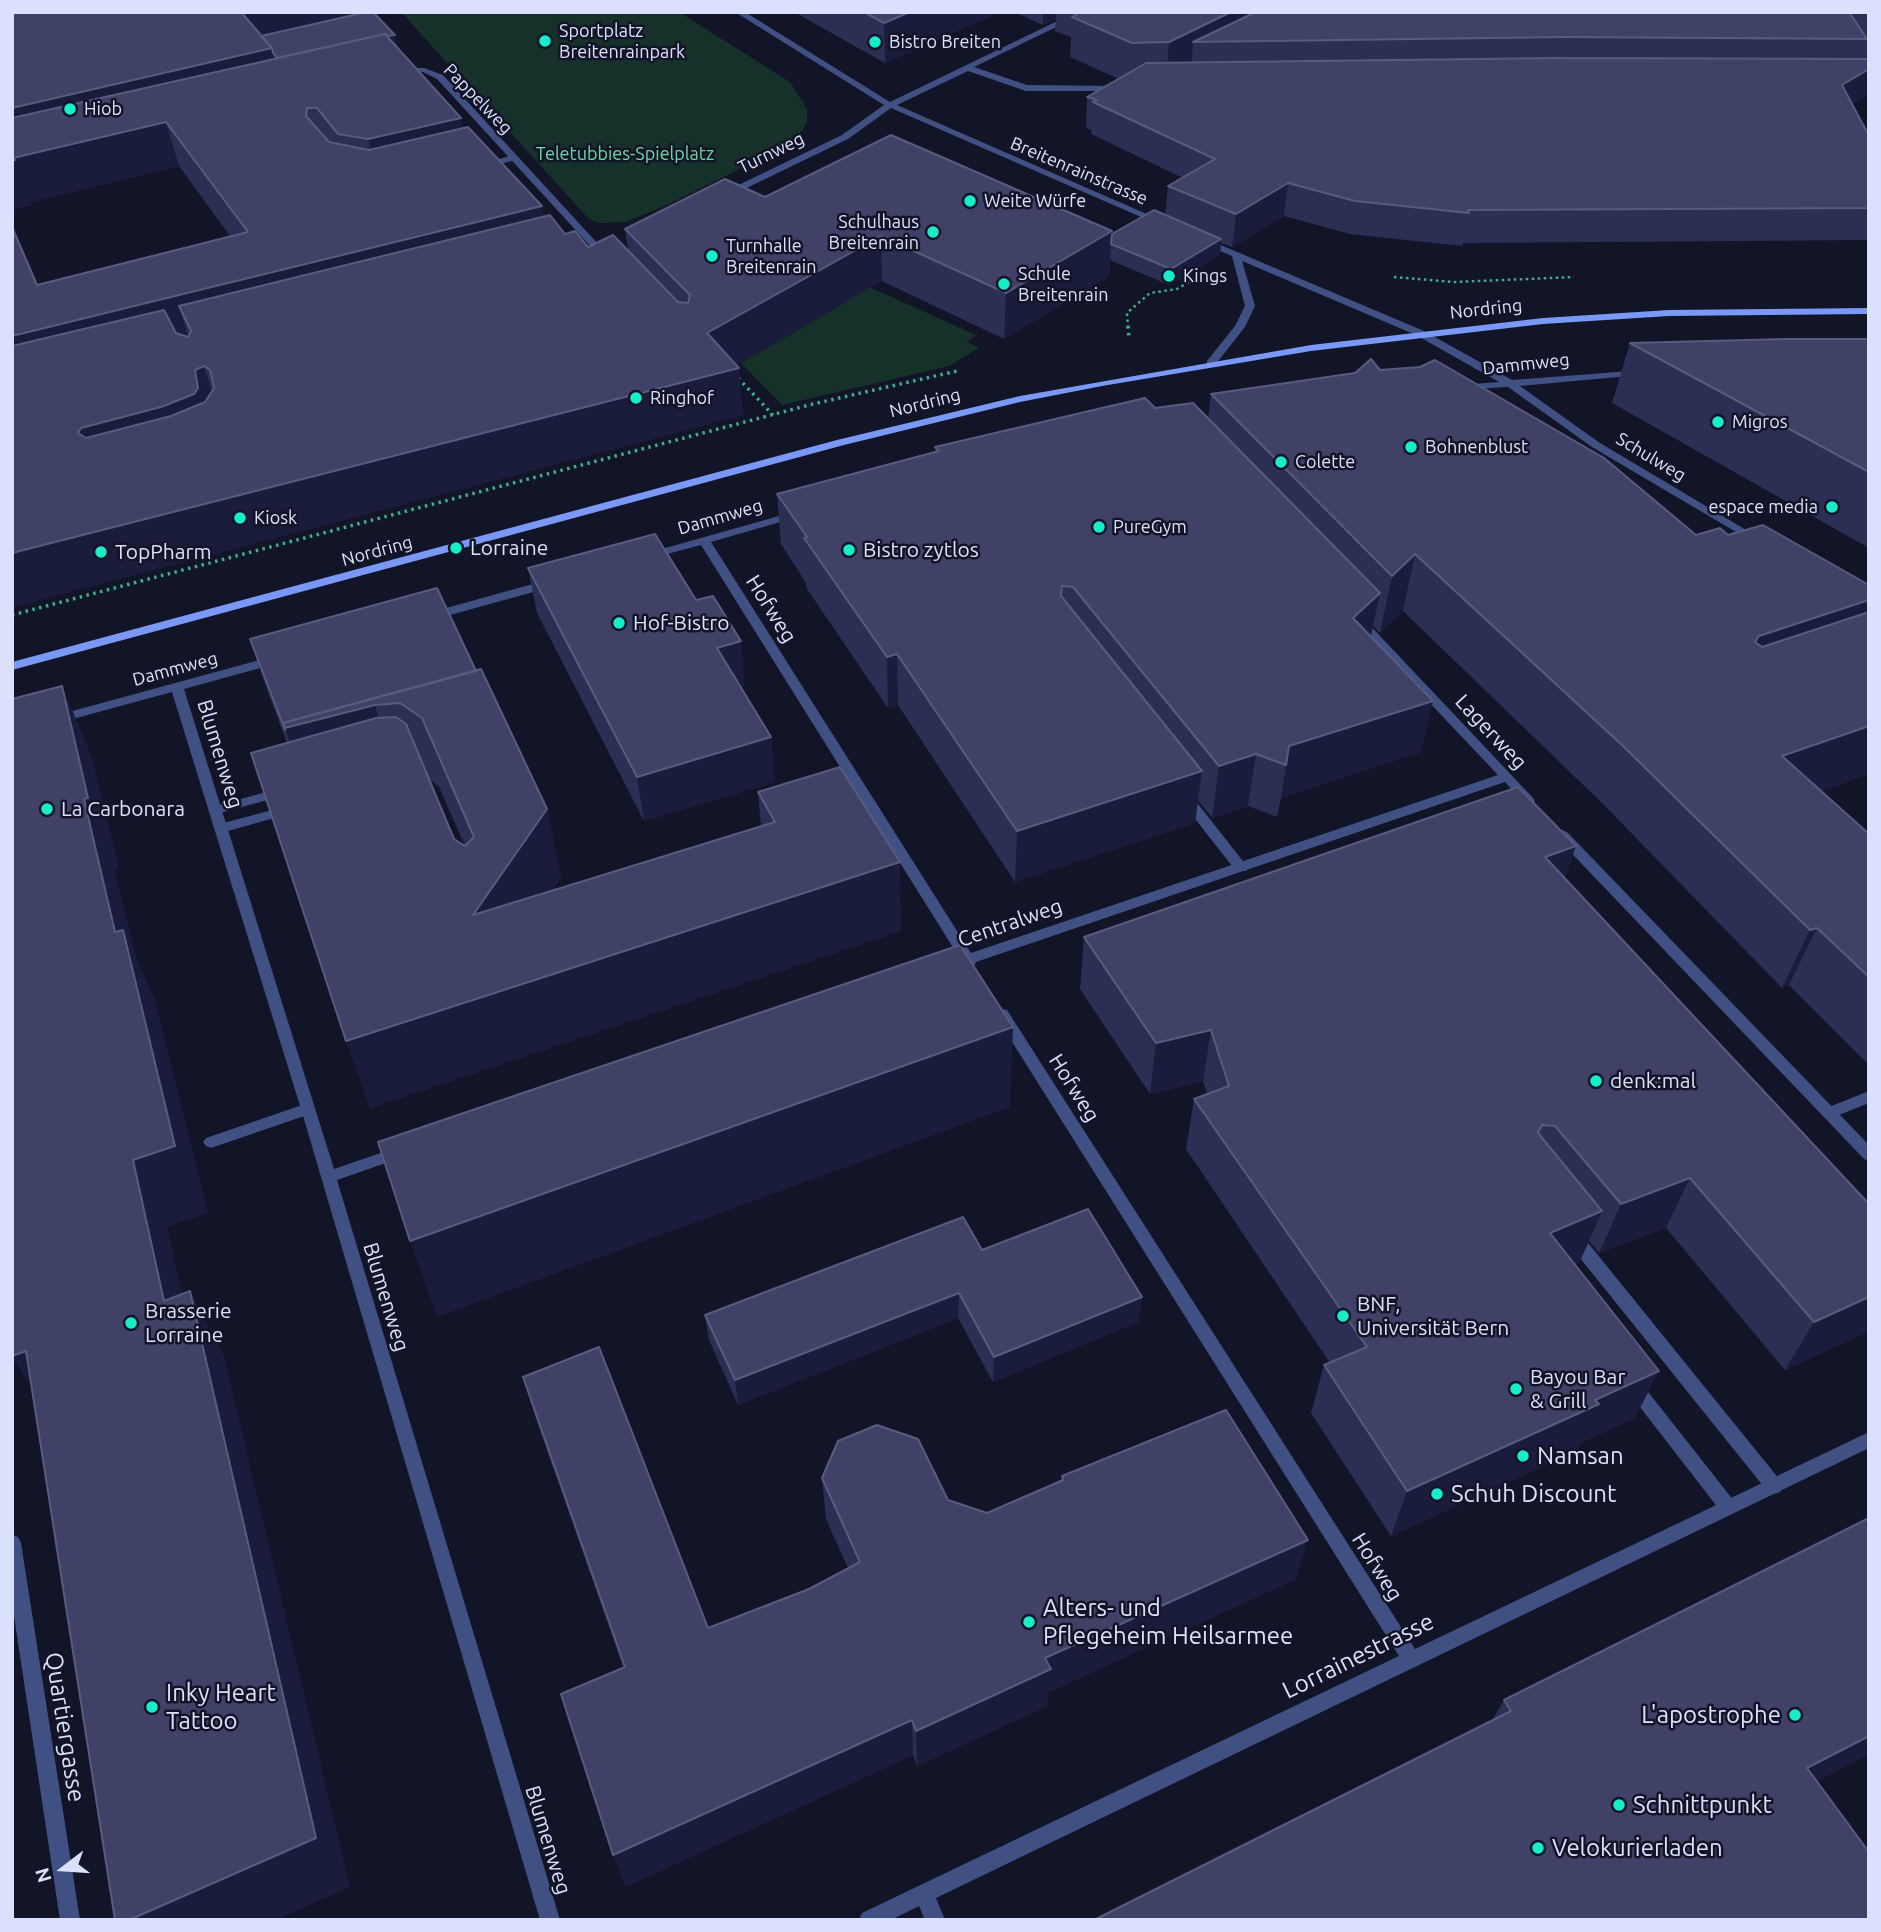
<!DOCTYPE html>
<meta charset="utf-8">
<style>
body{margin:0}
#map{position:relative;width:1881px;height:1932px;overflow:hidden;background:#121428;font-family:Ubuntu,sans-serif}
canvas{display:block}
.frame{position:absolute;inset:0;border:14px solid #dbe1fc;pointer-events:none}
.north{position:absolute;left:28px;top:1834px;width:70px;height:70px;-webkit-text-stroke:5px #121428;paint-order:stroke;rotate:253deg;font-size:19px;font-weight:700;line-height:28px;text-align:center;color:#dbe1fc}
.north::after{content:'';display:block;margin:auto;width:24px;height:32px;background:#dbe1fc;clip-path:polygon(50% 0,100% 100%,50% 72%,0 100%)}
</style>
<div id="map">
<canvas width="1881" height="1932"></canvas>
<div class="frame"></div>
<div class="north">N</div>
</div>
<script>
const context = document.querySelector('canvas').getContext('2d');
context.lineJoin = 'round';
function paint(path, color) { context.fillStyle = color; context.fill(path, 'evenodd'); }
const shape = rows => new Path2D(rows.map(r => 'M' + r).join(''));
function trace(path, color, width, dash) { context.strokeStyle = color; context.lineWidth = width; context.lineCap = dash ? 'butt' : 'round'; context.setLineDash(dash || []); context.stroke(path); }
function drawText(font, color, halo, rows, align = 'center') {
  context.font = font + ' Ubuntu,sans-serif'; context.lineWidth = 5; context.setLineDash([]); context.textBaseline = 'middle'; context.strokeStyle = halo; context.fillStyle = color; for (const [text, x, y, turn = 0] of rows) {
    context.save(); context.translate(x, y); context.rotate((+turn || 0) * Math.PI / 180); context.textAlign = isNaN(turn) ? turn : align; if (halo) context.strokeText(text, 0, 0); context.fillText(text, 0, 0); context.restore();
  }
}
paint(shape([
 [401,12,679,12,790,82,807,109,807,122,803,130,786,146,665,206,626,222,597,223,587,217],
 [785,249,976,335,967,342,979,348,949,366,782,405,741,363,836,308]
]), '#163129');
trace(shape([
 [1394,277,1454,282,1574,277],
 [1128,328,1127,313,1150,293,1177,289,1192,280]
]), '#39b28a', 2.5, [2.5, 3.5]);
trace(shape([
 [1128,326,1129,338],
 [738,378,773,415],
 [12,615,813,404,957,371]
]), '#39b28a', 3.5, [2.5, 4.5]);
paint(shape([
 [513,155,517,158,516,160,483,168,479,165,513,155],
 [281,788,287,792,286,795,216,814,209,810,211,807,281,788],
 [1186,794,1191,795,1246,865,1248,868,1246,871,1236,871,1181,801,1180,798,1186,794],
 [287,806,294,810,292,813,221,833,214,828,216,825,287,806],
 [1869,1091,1869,1103,1829,1119,1824,1117,1822,1113,1824,1109,1869,1091],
 [308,1103,313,1105,315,1109,313,1113,211,1148,206,1146,203,1142,206,1138,308,1103],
 [1574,1231,1580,1233,1780,1480,1783,1486,1780,1492,1774,1494,1768,1492,1568,1243,1566,1238,1568,1233,1574,1231],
 [1632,1377,1638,1379,1734,1501,1737,1507,1734,1513,1728,1515,1722,1513,1626,1389,1624,1384,1626,1379,1632,1377]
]), '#415083');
paint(shape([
 [735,12,745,12,890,102,1076,12,1087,12,974,67,1027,85,1118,86,1121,87,1121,91,1026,91,968,71,897,105,1165,222,1157,224,891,108,848,139,730,196,724,196,724,192,842,135,884,105,735,12],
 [395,68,424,68,443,75,599,245,599,249,593,249,437,79,423,72,395,72,395,68],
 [1204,238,1424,331,1512,380,1644,370,1644,374,1640,375,1520,386,1600,443,1763,540,1761,542,1753,542,1592,447,1508,387,1458,390,1457,388,1462,385,1499,382,1416,335,1242,261,1255,306,1245,327,1215,365,1207,365,1207,361,1235,326,1245,306,1232,256,1201,243,1201,239,1204,238],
 [797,511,803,514,801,516,711,542,971,953,1498,775,1356,625,1356,619,1364,619,1535,800,1534,803,1524,803,1505,782,976,962,974,966,956,966,954,962,959,957,701,545,648,559,642,556,644,554,797,511],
 [551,579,555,580,555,586,432,620,426,616,428,613,551,579],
 [278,655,282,656,284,659,282,662,184,689,334,1169,401,1146,406,1148,409,1152,406,1156,337,1180,560,1920,540,1920,301,1109,172,692,58,723,52,719,54,716,278,655],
 [1562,830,1567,832,1869,1145,1869,1161,1864,1159,1557,838,1555,835,1557,832,1562,830],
 [1002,1009,1007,1010,1415,1649,1869,1432,1869,1448,936,1898,945,1920,925,1920,919,1906,891,1920,859,1920,862,1913,1399,1656,997,1018,995,1014,997,1010,1002,1009],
 [12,1535,18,1537,21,1543,80,1920,60,1920,12,1603,12,1535]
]), '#415083');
paint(shape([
 [1869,308,1869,314,1669,316,1543,324,1311,351,1102,386,1020,402,844,445,12,670,12,662,837,440,1020,396,1311,345,1543,318,1669,310,1869,308]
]), '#7a98f5');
paint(shape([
 [12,12,395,35,397,47,461,118,463,128,544,217,565,234,588,247,628,250,625,229,765,197,1112,234,1165,215,1168,186,1183,178,1091,134,1092,130,1086,128,1087,97,1119,79,1070,57,1071,37,1055,31,1056,19,1043,25,1014,12,1869,12,1869,87,1866,96,1852,104,1869,136,1869,240,1463,243,1462,246,1350,234,1284,216,1232,247,1221,243,1220,255,1169,285,1110,260,1109,276,1004,339,882,281,736,365,743,415,12,607,12,227,37,285,230,236,179,166,30,202,31,205,12,210],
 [794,12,1000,12,885,63],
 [1869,339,1869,548,1612,403,1630,343],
 [1380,370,1696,535,1728,535,1869,585,1869,774,1821,791,1869,834,1869,1065,1789,985,1782,988,1603,804,1403,611,1380,633,1373,626,1371,636,1433,701,1421,752,1281,798,1277,817,1248,806,1212,818,1198,800,1195,823,1015,882,898,705,888,708,807,589,806,583,781,544,777,494,935,452,935,447,1155,408,1208,418,1211,394],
 [528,568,745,685,741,687,771,737,775,782,644,821,537,613],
 [250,639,476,671,547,809,561,878,552,891,761,826,758,792,901,931,370,1108,287,743,266,687],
 [429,779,439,787,465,846,454,839],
 [1565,878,1869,1204,1869,1331,1785,1370,1666,1228,1599,1253,1589,1241,1580,1261,1575,1264,1635,1418,1580,1443,1576,1451,1391,1536,1311,1413,1324,1365,1330,1363,1186,1149,1194,1099,1207,1094,1203,1081,1150,1094,1080,989,1084,937],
 [982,1250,1142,1297,1138,1322,993,1382,958,1318,738,1405,709,1340,705,1315],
 [523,1377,708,1628,809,1589,848,1568,826,1519,822,1478,948,1500,987,1513,1062,1481,1062,1476,1296,1579,1049,1692,1047,1706,917,1766,913,1755,625,1887,623,1667,536,1419],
 [1869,1518,1869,1754,1817,1781,1493,1719,1504,1700]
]), '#2c2f54');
paint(shape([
 [237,12,366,12,264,43],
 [910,12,1000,12,885,63,884,23],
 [1043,12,1056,12,1056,19,1043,25],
 [1231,12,1318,12,1193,42,1191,70,1166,83,1169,42],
 [395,35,398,49,372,40],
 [272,48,282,91,12,155,12,108],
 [1869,69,1869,87,1866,96,1831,116,1842,85],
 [461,118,469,162,378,183,368,139],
 [166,122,179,166,30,202,31,205,12,210,13,158],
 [1288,183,1284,216,1232,247,1236,214],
 [542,206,550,251,191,331,179,306,190,342,12,387,12,336],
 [1112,231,1109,276,1004,339,1006,293],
 [881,236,882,281,726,371,739,368,743,415,12,607,12,553,707,333],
 [1221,239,1220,255,1169,285,1171,269],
 [204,366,218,413,98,475,78,433,81,428],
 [1415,554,1403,611,1380,633,1392,576],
 [1380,593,1369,644,1353,618],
 [1869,600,1869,632,1736,694,1755,642,1759,636],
 [741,641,745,685,722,692,717,648],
 [897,654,898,705,888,708,887,657],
 [62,686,92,757,119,868,115,870,137,959,155,1000,208,1213,167,1227,199,1365,164,1301,133,1160,115,932,84,799],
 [1433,701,1421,752,1281,798,1289,746],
 [375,705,394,773,308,797,285,728],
 [1869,726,1869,774,1757,814,1782,756],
 [771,737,775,782,644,821,637,777],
 [1256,754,1248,806,1212,818,1219,766],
 [1202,771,1195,823,1015,882,1017,831],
 [547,809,561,878,490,984,473,915],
 [1576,846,1558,899,1545,857],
 [900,862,901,931,370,1108,346,1041],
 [1817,928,1789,985,1782,988,1810,930],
 [1013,1027,1010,1107,437,1317,410,1241],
 [1211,1030,1203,1081,1150,1094,1156,1043],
 [1690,1178,1666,1228,1599,1253,1621,1204],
 [1602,1211,1580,1261,1530,1282,1550,1233],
 [190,1291,224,1356,350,1887,276,1920,129,1920],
 [959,1293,958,1318,738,1405,735,1380],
 [1142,1297,1138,1322,993,1382,994,1357],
 [1869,1297,1869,1331,1785,1370,1814,1322],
 [26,1351,54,1420,12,1358,12,1356],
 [1659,1371,1635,1418,1580,1443,1576,1451,1391,1536,1407,1491,1595,1400],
 [1308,1540,1296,1579,1049,1692,1047,1706,917,1766,916,1731,1045,1658],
 [912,1720,913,1755,625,1887,613,1855],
 [1869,1736,1869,1754,1777,1803,1807,1768]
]), '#1a1c3b');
const building = shape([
 [12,12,241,12,272,48,12,108,12,12],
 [367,12,373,12,395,35,387,36,385,34,277,58,273,53,272,48,261,36,367,12],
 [864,12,910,12,884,23,864,12],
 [1081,12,1231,12,1169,42,1132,43,1072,17,1081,12],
 [1256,12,1849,12,1867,39,1564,37,1193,42,1256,12],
 [385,34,461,118,368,139,338,134,317,108,307,108,306,116,329,142,369,150,468,127,542,206,12,336,12,227,37,285,248,232,166,122,13,158,15,160,12,161,12,118,385,34],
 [1562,58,1869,59,1869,69,1842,85,1869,136,1869,208,1468,210,1469,213,1355,201,1288,183,1236,214,1168,186,1215,159,1093,102,1097,100,1087,97,1146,63,1562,58],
 [891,135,1112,231,1006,293,881,236,707,333,739,368,12,553,12,346,164,310,176,333,188,337,191,331,179,306,550,215,565,234,575,231,588,247,613,235,678,302,688,303,690,295,625,229,725,179,765,197,891,135],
 [204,366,210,370,214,388,205,402,171,416,86,438,78,433,81,428,161,407,194,394,198,388,195,370,204,366],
 [1154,210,1221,239,1171,269,1111,244,1112,234,1154,210],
 [1786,339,1869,339,1869,472,1630,343,1786,339],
 [1371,359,1380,370,1420,367,1435,360,1604,458,1696,535,1720,528,1728,535,1763,525,1869,585,1869,600,1759,636,1755,642,1762,647,1869,612,1869,726,1782,756,1869,834,1869,977,1817,928,1810,930,1623,746,1415,554,1392,576,1211,394,1355,373,1371,359],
 [1145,398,1155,408,1193,403,1380,593,1353,618,1433,701,1289,746,1286,765,1256,754,1219,766,1073,587,1062,586,1061,596,1202,771,1017,831,897,654,887,657,804,538,807,537,777,494,939,451,935,447,1145,398],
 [655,534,696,600,713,596,741,641,717,648,771,737,637,777,528,568,655,534],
 [437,588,476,671,283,723,285,730,250,639,437,588],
 [481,669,547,809,473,915,775,822,758,792,840,767,900,862,346,1041,251,753,376,718,396,717,406,724,454,839,465,846,474,837,422,718,400,703,375,705,285,728,283,723,481,669],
 [62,686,88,798,84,799,115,932,123,930,175,1146,133,1160,164,1301,190,1291,316,1838,129,1920,115,1920,26,1351,12,1356,12,699,62,686],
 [1518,787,1576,846,1545,857,1869,1204,1869,1297,1814,1322,1690,1178,1621,1204,1555,1126,1542,1125,1538,1133,1602,1211,1550,1233,1659,1371,1595,1400,1599,1404,1407,1491,1324,1365,1367,1347,1194,1099,1229,1086,1211,1030,1156,1043,1084,937,1518,787],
 [960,945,1013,1027,410,1241,378,1142,960,945],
 [1088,1209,1142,1297,994,1357,959,1293,735,1380,705,1315,963,1217,982,1250,1088,1209],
 [599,1347,708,1628,809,1589,860,1562,822,1478,838,1441,877,1425,918,1439,948,1500,987,1513,1063,1480,1062,1476,1226,1410,1308,1540,1045,1658,1051,1669,916,1731,912,1720,613,1855,561,1694,625,1667,523,1377,599,1347],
 [1869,1518,1869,1736,1807,1768,1869,1852,1869,1920,1094,1920,1511,1711,1504,1700,1869,1518]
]);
paint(building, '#3f4266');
trace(building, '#575b7d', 2);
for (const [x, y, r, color] of [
 [545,41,7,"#16eec9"],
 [875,42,7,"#16eec9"],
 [70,109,7,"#16eec9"],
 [970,201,7,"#16eec9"],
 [933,232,7,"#16eec9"],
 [712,256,7,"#16eec9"],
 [1169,276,7,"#16eec9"],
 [1004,284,7,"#16eec9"],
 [636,398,7,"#16eec9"],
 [1718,422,7,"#16eec9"],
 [1411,447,7,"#16eec9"],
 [1281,462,7,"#16eec9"],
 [1832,507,7,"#16eec9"],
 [240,518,7,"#16eec9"],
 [1099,527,7,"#16eec9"],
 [456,548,7,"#16eec9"],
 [849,550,7,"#16eec9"],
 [101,552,7,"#16eec9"],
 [619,623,7,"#16eec9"],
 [47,809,7,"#16eec9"],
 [1596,1081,7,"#16eec9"],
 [1343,1316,7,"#16eec9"],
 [131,1323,7,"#16eec9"],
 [1516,1389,7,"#16eec9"],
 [1523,1456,7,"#16eec9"],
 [1437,1494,7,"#16eec9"],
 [1029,1622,7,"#16eec9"],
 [152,1707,7,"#16eec9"],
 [1795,1715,7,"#16eec9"],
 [1619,1805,7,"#16eec9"],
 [1538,1848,7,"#16eec9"]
]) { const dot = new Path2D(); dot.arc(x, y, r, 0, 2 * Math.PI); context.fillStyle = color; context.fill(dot); trace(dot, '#121428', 2.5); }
drawText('18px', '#dbe1fc', '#121428', [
 ["Sportplatz",559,31],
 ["Breitenrainpark",559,52],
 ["Bistro Breiten",889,42],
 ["Hiob",84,109],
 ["Weite Würfe",984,201],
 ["Schulhaus",919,222,"right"],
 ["Breitenrain",919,243,"right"],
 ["Turnhalle",726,246],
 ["Breitenrain",726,267],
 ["Schule",1018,274],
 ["Breitenrain",1018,295],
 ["Kings",1183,276],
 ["Ringhof",650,398],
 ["Migros",1732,422],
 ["Bohnenblust",1425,447],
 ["Colette",1295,462],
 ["espace media",1818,507,"right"],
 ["Kiosk",254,518],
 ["PureGym",1113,527]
], 'left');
drawText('18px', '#dbe1fc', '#121428', [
 ["Pappelweg",478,99,46],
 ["Turnweg",771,153,-26],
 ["Breitenrainstrasse",1079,171,23],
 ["Nordring",1486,309,-6],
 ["Dammweg",1526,364,-6],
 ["Nordring",925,403,-14],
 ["Schulweg",1651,457,31],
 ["Dammweg",720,517,-16],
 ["Nordring",377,551,-15],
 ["Dammweg",175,669,-15]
]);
drawText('18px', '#6cd8a0', '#121428', [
 ["Teletubbies-Spielplatz",625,154]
]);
drawText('21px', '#dbe1fc', '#121428', [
 ["Lorraine",470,548],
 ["Bistro zytlos",863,550],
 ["TopPharm",115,552],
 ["Hof-Bistro",633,623],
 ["La Carbonara",61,809],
 ["denk:mal",1610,1081],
 ["BNF,",1357,1304],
 ["Universität Bern",1357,1328],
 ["Brasserie",145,1311],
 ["Lorraine",145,1335],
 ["Bayou Bar",1530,1377],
 ["& Grill",1530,1401]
], 'left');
drawText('21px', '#dbe1fc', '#121428', [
 ["Hofweg",771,609,58],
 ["Lagerweg",1491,732,47],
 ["Blumenweg",220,754,73],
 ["Centralweg",1010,923,-19],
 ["Hofweg",1074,1088,58],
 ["Blumenweg",386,1297,73],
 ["Hofweg",1377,1567,58],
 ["Blumenweg",548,1840,73]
]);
drawText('24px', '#dbe1fc', '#121428', [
 ["Namsan",1537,1456],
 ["Schuh Discount",1451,1494],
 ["Alters- und",1043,1608],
 ["Pflegeheim Heilsarmee",1043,1636],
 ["Inky Heart",166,1693],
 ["Tattoo",166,1721],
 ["L'apostrophe",1781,1715,"right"],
 ["Schnittpunkt",1633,1805],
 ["Velokurierladen",1552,1848]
], 'left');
drawText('24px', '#dbe1fc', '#121428', [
 ["Lorrainestrasse",1358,1656,-26],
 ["Quartiergasse",65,1727,81]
]);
</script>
